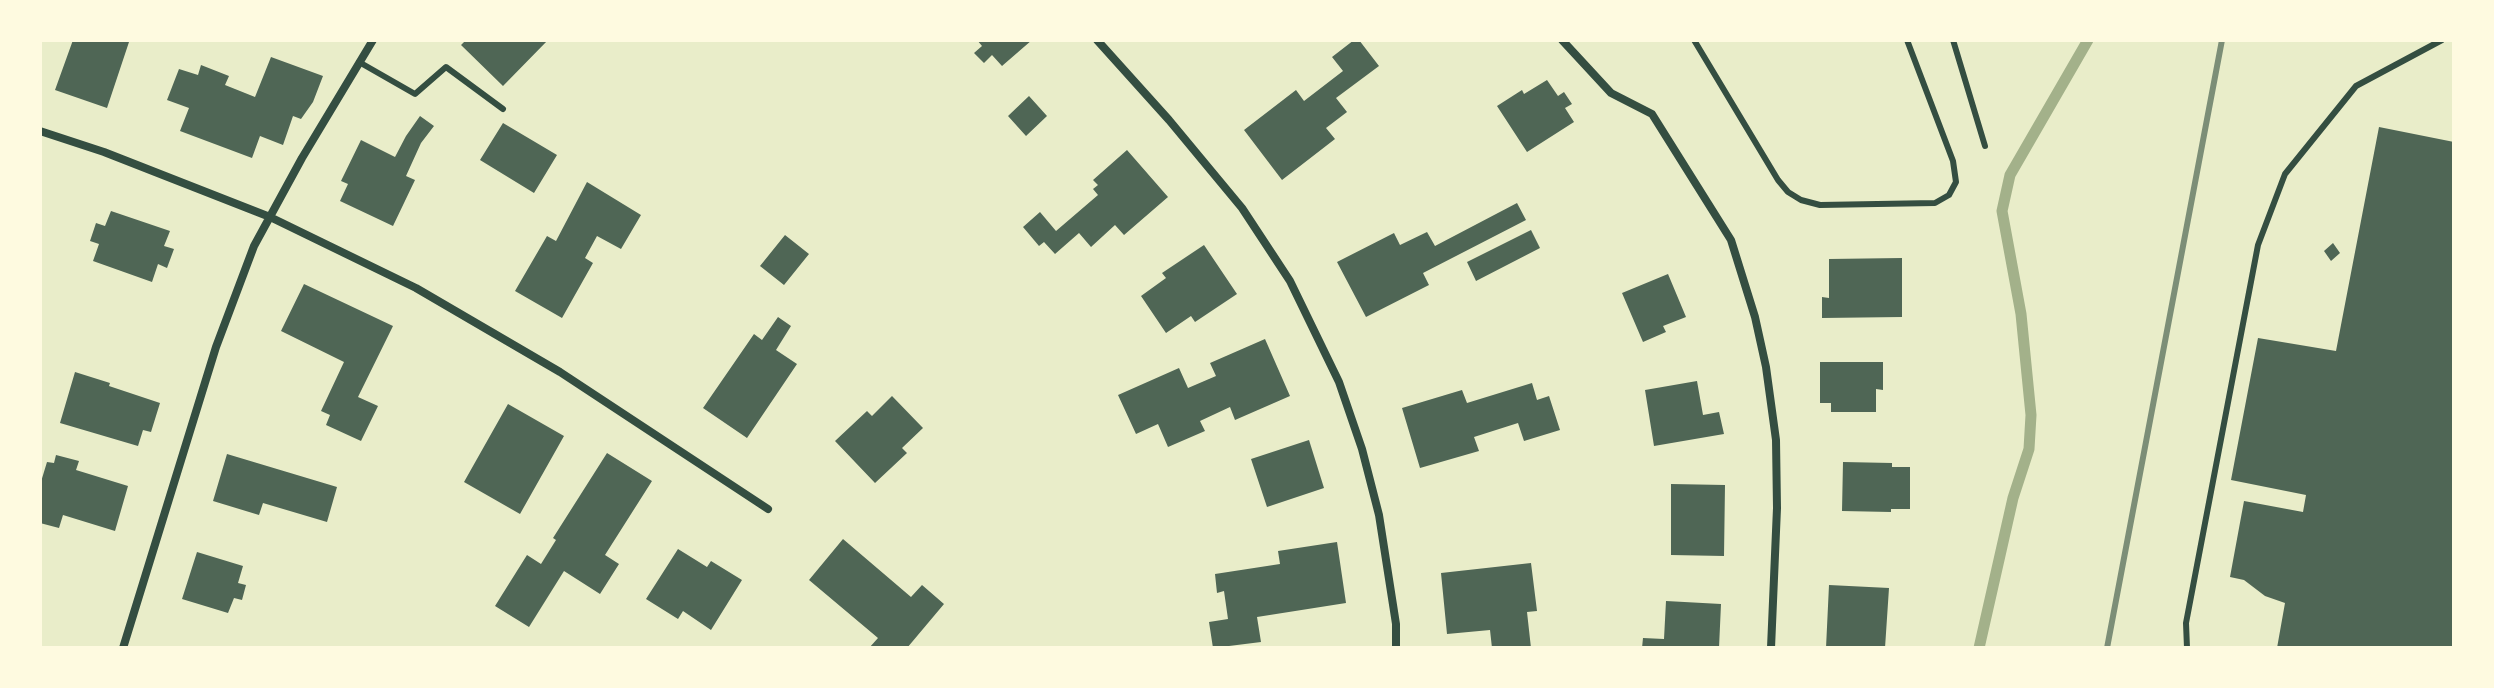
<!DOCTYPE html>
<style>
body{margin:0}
#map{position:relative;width:2494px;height:688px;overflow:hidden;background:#e9edc9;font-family:Roboto,sans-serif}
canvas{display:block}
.frame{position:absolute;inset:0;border:42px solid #fefae0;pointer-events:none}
</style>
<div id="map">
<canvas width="2494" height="688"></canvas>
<div class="frame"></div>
</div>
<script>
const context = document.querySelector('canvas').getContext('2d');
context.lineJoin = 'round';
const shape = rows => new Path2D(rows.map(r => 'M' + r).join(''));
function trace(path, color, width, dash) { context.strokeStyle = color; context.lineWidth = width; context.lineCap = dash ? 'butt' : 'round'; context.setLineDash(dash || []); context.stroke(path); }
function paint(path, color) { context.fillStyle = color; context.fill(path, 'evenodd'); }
trace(shape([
 [1979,648,2013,498,2029,449,2031,415,2021,314,2002,211,2010,175,2088,40]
]), '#a3b18a', 11);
paint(shape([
 [73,40,122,40,129,42,107,108,55,90],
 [466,40,548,40,503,86,461,45],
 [977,40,1032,40,1002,66,992,55,984,63,974,53,982,46],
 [1354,40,1359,40,1379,66,1336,98,1347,112,1326,128,1335,139,1282,180,1244,130,1296,90,1304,101,1343,71,1332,57],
 [271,57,323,76,313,102,301,119,293,116,283,145,260,136,252,158,180,131,189,108,167,100,179,69,198,75,201,65,229,76,225,85,255,97],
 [1547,80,1558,96,1564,92,1572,104,1565,108,1574,122,1527,152,1497,106,1522,90,1524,94],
 [1029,96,1047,116,1026,136,1008,116],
 [420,116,434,126,421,143,406,176,415,180,393,226,340,201,348,184,341,181,361,140,395,157,406,136],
 [503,123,557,155,534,193,480,160],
 [2379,127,2454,142,2454,648,2277,648,2285,603,2265,596,2244,580,2230,577,2244,501,2303,512,2306,495,2231,480,2258,338,2336,351],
 [1127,150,1168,197,1124,235,1115,225,1091,247,1079,233,1055,254,1044,242,1039,246,1023,227,1040,212,1056,231,1098,195,1093,189,1098,185,1093,180],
 [587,182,641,215,621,249,597,236,585,258,593,263,562,318,515,291,547,236,556,241],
 [1517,203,1526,220,1423,273,1429,285,1366,317,1337,262,1394,233,1400,245,1427,232,1435,246],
 [111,211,170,231,164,246,174,249,167,268,158,264,152,282,93,261,99,244,90,241,96,223,105,226],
 [1531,230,1540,248,1476,281,1467,262],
 [785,235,809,254,784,285,760,266],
 [2333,243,2340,253,2331,261,2324,251],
 [1204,245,1237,294,1195,322,1191,316,1166,333,1141,296,1166,278,1162,273],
 [1902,258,1902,317,1822,318,1822,297,1829,298,1829,259],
 [1668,274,1686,317,1663,326,1666,332,1643,342,1622,293],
 [304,284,393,326,358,397,378,406,361,441,326,425,330,415,321,411,344,362,281,331],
 [778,317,791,326,776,350,797,364,747,438,703,408,754,334,762,340],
 [1265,339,1290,396,1235,420,1230,407,1200,421,1205,431,1168,447,1158,424,1136,434,1118,395,1179,368,1188,388,1216,376,1210,363],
 [1820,362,1883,362,1883,390,1876,389,1876,412,1831,412,1831,403,1820,403],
 [75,372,110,383,109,386,160,403,151,432,143,430,138,446,60,423],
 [1697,381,1703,415,1719,412,1724,434,1654,446,1645,390],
 [1532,383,1537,400,1549,396,1560,430,1524,441,1518,423,1474,437,1479,451,1420,468,1402,408,1462,390,1467,403],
 [892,396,923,428,902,448,907,453,875,483,835,441,867,411,872,416],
 [508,404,564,436,520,514,464,482],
 [1309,440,1324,488,1267,507,1251,459],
 [607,453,652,481,605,555,619,564,600,594,564,571,529,627,495,606,527,555,541,564,556,540,553,538],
 [227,454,337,487,327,522,263,503,259,515,213,501],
 [56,455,79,461,76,470,128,486,115,531,63,515,59,528,40,523,40,485,47,462,54,463],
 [1843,462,1892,463,1892,467,1910,467,1910,509,1891,509,1891,512,1842,511],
 [1671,484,1725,485,1724,556,1671,555],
 [843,539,911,597,922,585,944,604,907,648,869,648,878,638,809,580],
 [1337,542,1346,603,1257,617,1261,642,1213,648,1209,622,1228,619,1224,591,1217,593,1215,574,1280,564,1278,551],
 [678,549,707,567,711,561,742,580,711,630,683,611,678,619,646,599],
 [197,552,243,566,238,583,246,585,242,600,234,598,228,613,182,599],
 [1531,563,1537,611,1527,612,1531,648,1492,648,1490,630,1447,634,1441,573],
 [1829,585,1889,588,1885,648,1826,648],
 [1666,601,1721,604,1719,648,1642,648,1643,638,1664,639]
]), '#4f6655');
trace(shape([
 [1694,40,1778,180,1788,192,1801,200,1820,205,1935,203,1949,195,1956,182,1953,161,1907,40],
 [1953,40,1985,146],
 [359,62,415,94,446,67,503,109],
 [2187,648,2186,623,2258,245,2285,174,2356,86,2442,40]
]), '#344e41', 6);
trace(shape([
 [1097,40,1169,120,1242,208,1290,281,1339,382,1362,449,1379,515,1396,624,1396,648],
 [1562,40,1611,93,1652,114,1731,240,1755,317,1766,367,1776,440,1777,508,1771,648],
 [40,131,104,152,270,217,416,288,560,372,768,509],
 [123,648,216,347,254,246,302,158,373,40]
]), '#344e41', 8);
trace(shape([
 [2107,648,2222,40]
]), '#7c8e77', 6);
</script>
